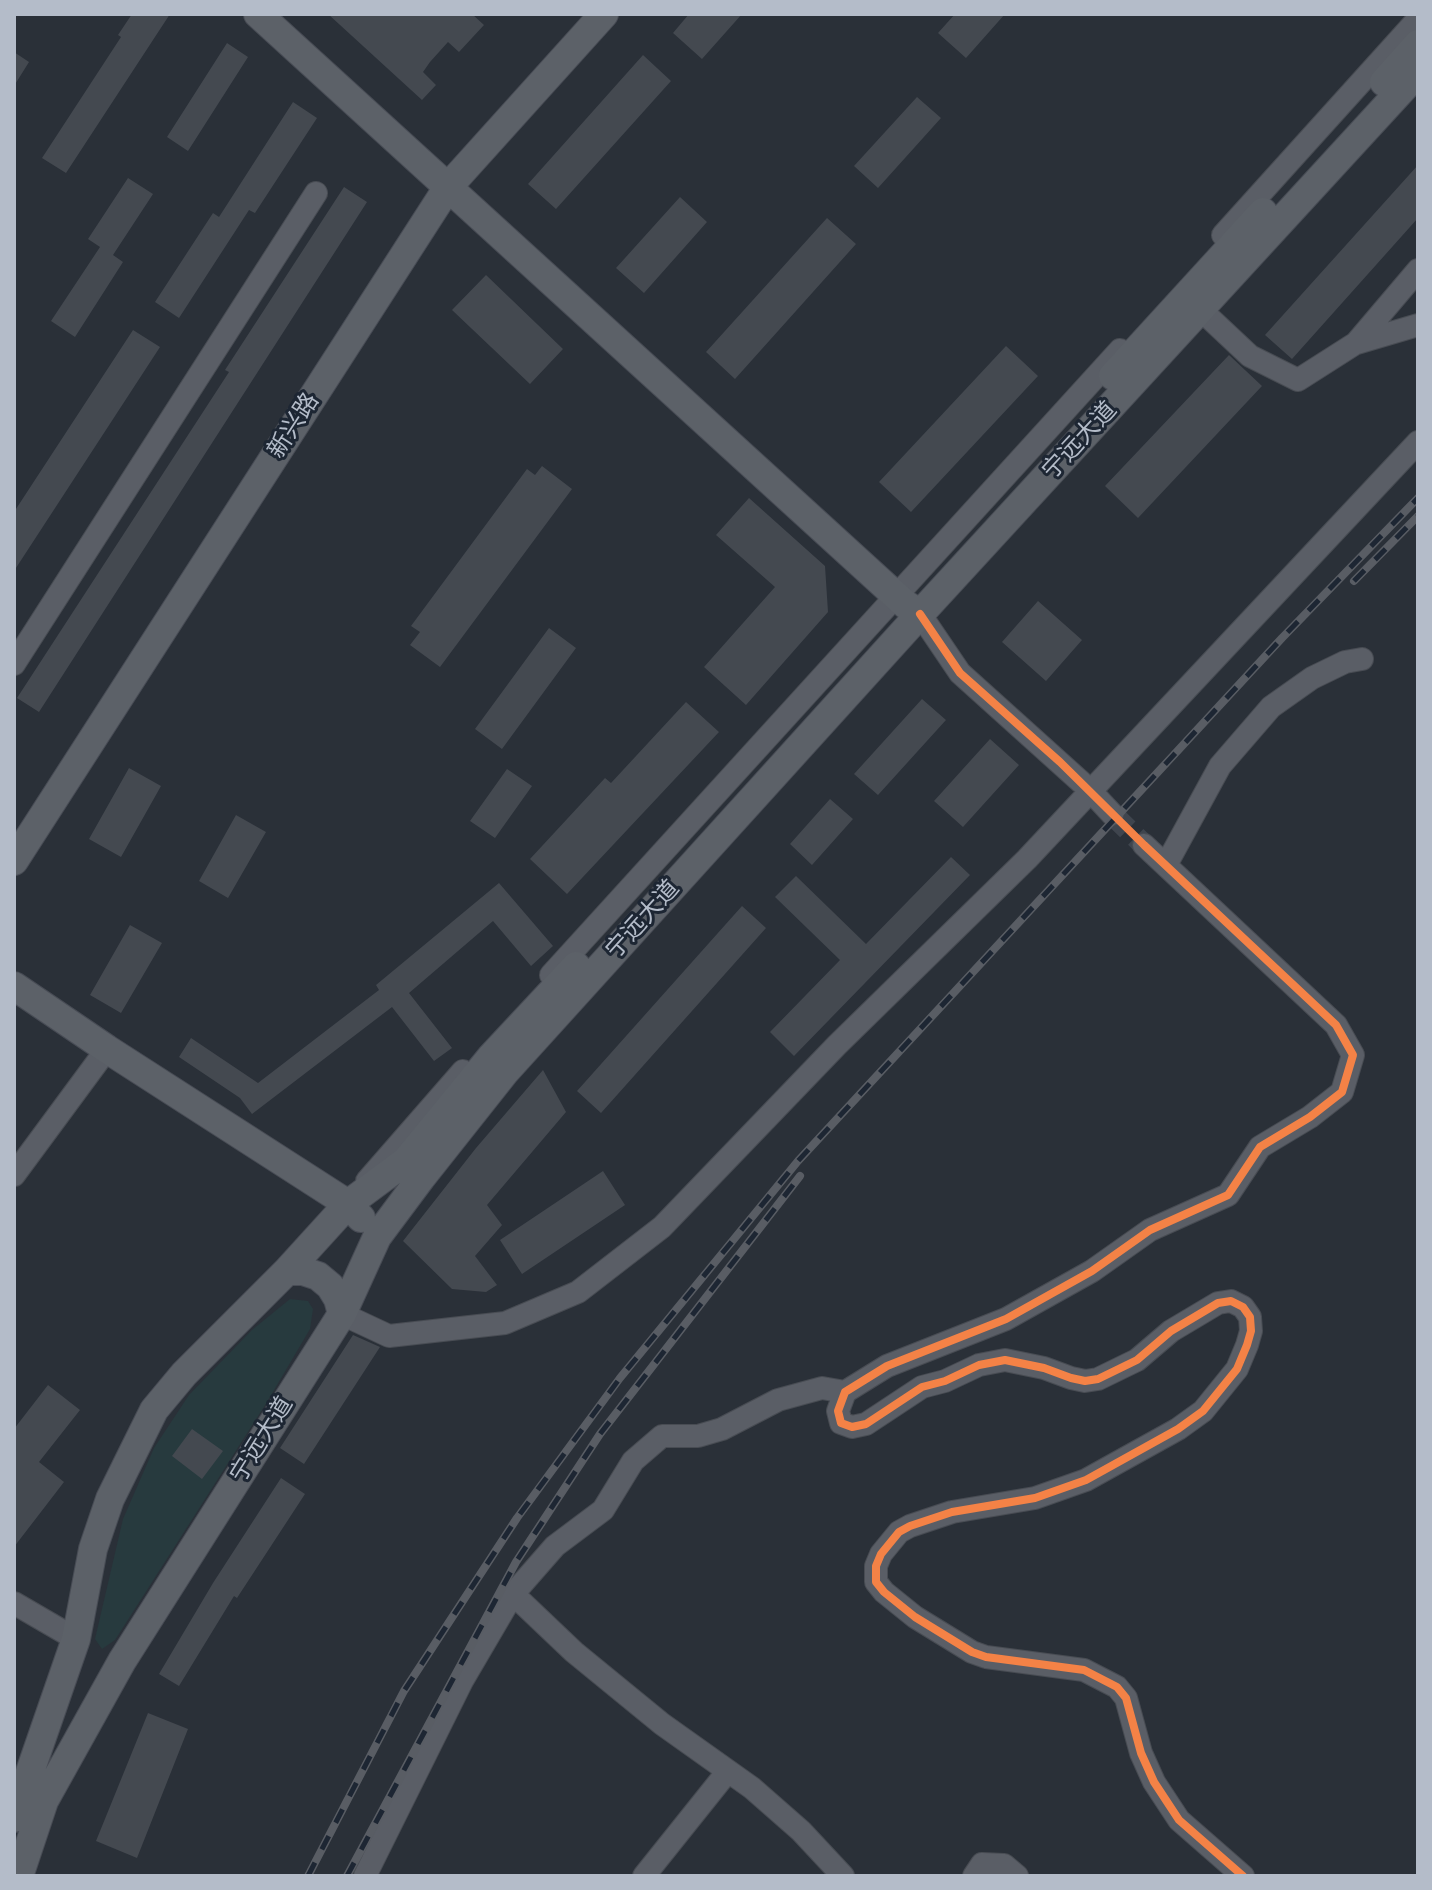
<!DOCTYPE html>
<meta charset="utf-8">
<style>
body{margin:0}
#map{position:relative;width:1432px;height:1890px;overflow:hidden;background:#2a3038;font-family:Arial,sans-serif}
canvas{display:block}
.frame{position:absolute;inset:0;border:16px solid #b4bcc9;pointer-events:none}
</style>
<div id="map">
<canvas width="1432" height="1890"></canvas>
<div class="frame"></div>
</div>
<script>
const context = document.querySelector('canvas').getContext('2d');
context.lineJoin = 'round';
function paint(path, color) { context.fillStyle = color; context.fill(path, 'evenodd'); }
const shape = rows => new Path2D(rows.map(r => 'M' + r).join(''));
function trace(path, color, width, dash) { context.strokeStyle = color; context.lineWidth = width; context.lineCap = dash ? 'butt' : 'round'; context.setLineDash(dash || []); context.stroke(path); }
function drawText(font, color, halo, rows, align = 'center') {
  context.font = font + ' Arial,"Noto Sans SC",sans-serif'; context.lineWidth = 6; context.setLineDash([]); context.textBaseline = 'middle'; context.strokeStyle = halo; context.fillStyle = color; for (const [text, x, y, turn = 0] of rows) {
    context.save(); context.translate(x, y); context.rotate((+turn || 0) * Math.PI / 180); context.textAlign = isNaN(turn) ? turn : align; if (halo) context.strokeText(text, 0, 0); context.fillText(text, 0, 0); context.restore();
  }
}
paint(shape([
 [290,1299,308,1301,313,1309,310,1329,267,1402,115,1640,102,1649,95,1639,123,1519,154,1448,189,1395,252,1330]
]), '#273a3e');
paint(shape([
 [132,14,170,14,66,173,42,158,121,37,118,35],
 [328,14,472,14,484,25,459,52,448,42,430,62,423,72,436,85,422,100],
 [689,14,742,14,702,59,673,33],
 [955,14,1005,14,966,58,938,33],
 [227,43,248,57,188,151,167,137],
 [14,52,29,62,14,86],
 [643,55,671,81,556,209,528,184],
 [917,97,941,118,878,188,854,166],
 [293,102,317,118,255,213,249,210,179,318,155,302,213,213,219,217],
 [1418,165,1418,218,1292,359,1265,335],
 [128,178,153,194,113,255,123,262,75,337,51,321,100,247,88,239],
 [344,187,367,202,39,712,17,698,229,372,225,370],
 [680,197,707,222,644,293,616,268],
 [827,218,856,244,735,379,706,352],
 [486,275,563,349,530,384,452,310],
 [133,330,160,347,14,571,14,512],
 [1006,346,1038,376,911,512,879,482],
 [1229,355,1262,386,1138,518,1105,486],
 [542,466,572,489,440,667,410,645,420,632,411,626,527,469,535,475],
 [749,498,825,566,828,612,746,705,704,667,775,587,716,535],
 [1038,601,1082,640,1046,681,1002,642],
 [549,628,576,648,502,749,475,729],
 [922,699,946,720,878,795,854,774],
 [686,702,719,732,567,894,530,859,605,778,611,783],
 [990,739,1019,765,963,827,934,801],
 [129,768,161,786,121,857,89,839],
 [507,769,532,786,495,838,470,821],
 [830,799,853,819,812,865,790,844],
 [236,815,266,832,228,898,199,881],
 [951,857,970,875,794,1056,770,1032,840,960,775,897,796,876,866,944],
 [499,883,553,946,531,966,493,921,409,993,452,1048,434,1061,392,1007,252,1114,240,1098,179,1057,191,1038,258,1083,379,990,376,985],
 [742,906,766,928,601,1113,577,1091],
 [130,925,162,943,121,1013,90,995],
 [543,1070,566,1112,487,1205,502,1225,475,1256,497,1285,486,1292,452,1289,403,1241,476,1148],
 [603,1171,625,1205,522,1274,500,1240],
 [353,1335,380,1347,304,1464,280,1448],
 [48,1385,80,1410,39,1462,64,1482,14,1547,14,1429],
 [192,1429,223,1451,202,1479,172,1456],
 [281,1478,305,1494,237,1598,234,1596,179,1686,159,1674,213,1583],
 [148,1713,188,1729,137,1858,96,1841]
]), '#444950');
trace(shape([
 [1112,814,1144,845]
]), '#3f454e', 22, [22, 11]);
const minor = shape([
 [1223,235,1418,19],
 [1201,310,1250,356,1298,380,1356,343,1418,270],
 [1357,343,1418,325],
 [920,614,960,673,1081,782],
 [14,664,316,193],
 [1099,800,1112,814],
 [1144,845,1336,1025,1353,1055,1342,1092,1310,1117,1260,1147,1228,1195,1150,1230,1092,1271,1006,1319,887,1366,845,1392,838,1411,841,1423,852,1427,866,1424,922,1387,945,1381,979,1365,1005,1360,1044,1368,1071,1378,1085,1381,1098,1379,1137,1360,1171,1331,1218,1303,1231,1301,1243,1307,1250,1317,1251,1331,1247,1345,1237,1369,1203,1411,1178,1429,1086,1480,1035,1498,952,1512,910,1526,899,1532,881,1554,876,1566,876,1582,884,1592,915,1617,972,1652,986,1657,1084,1670,1117,1687,1126,1698,1141,1753,1154,1782,1179,1820,1243,1876],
 [1166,865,1220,766,1271,707,1312,678,1345,662,1362,659],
 [551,975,1120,350],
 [14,1175,107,1049],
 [367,1181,463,1071],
 [342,1314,389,1336,505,1323,578,1292,662,1227,837,1045,1027,859,1418,442],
 [513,1594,574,1652,662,1724,752,1788,801,1831,843,1876],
 [14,1603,76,1639],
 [365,1876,462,1681,513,1594,555,1546,603,1510,633,1461,662,1436,698,1436,722,1429,778,1400,822,1388,845,1392],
 [644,1876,728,1771],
 [974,1876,982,1864,1004,1865,1017,1876]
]);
const major = shape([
 [258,14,905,604,920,614],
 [1384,82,1418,44],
 [1113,376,1263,212],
 [14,861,448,187,604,14],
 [14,986,107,1049,348,1204,361,1218],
 [287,1271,303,1271,318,1276,330,1286,338,1299,342,1314],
 [14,1818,76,1639,93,1549,110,1499,154,1410,184,1374,287,1271,348,1204,406,1161,491,1057,576,966],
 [19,1876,44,1801,122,1661,342,1314,377,1237,421,1178,505,1072,920,614,1418,72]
]);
trace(minor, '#484c53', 24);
trace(major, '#484c55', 30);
trace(minor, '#5a5e66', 22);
trace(major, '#5c6168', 28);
const rail = shape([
 [1354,581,1418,516],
 [308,1876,404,1691,517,1518,620,1378,798,1161,1282,638,1418,498],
 [347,1876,516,1562,600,1434,800,1176]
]);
trace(rail, '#595d64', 8);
trace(rail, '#1d2633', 5, [15]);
trace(shape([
 [920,614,960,673,1060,762,1144,845,1336,1025,1353,1055,1342,1092,1310,1117,1260,1147,1228,1195,1150,1230,1092,1271,1006,1319,887,1366,845,1392,838,1411,841,1423,852,1427,866,1424,922,1387,945,1381,979,1365,1005,1360,1044,1368,1071,1378,1085,1381,1098,1379,1137,1360,1171,1331,1218,1303,1231,1301,1243,1307,1250,1317,1251,1331,1247,1345,1237,1369,1203,1411,1178,1429,1086,1480,1035,1498,952,1512,910,1526,899,1532,881,1554,876,1566,876,1582,884,1592,915,1617,972,1652,986,1657,1084,1670,1117,1687,1126,1698,1141,1753,1154,1782,1179,1820,1243,1876]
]), '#f48246', 8);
drawText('24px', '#b4bcc9', '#1d2633', [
 ["新兴路",294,426,-57],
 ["宁远大道",1080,441,-47],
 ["宁远大道",643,920,-48],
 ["宁远大道",262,1440,-58]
]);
</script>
